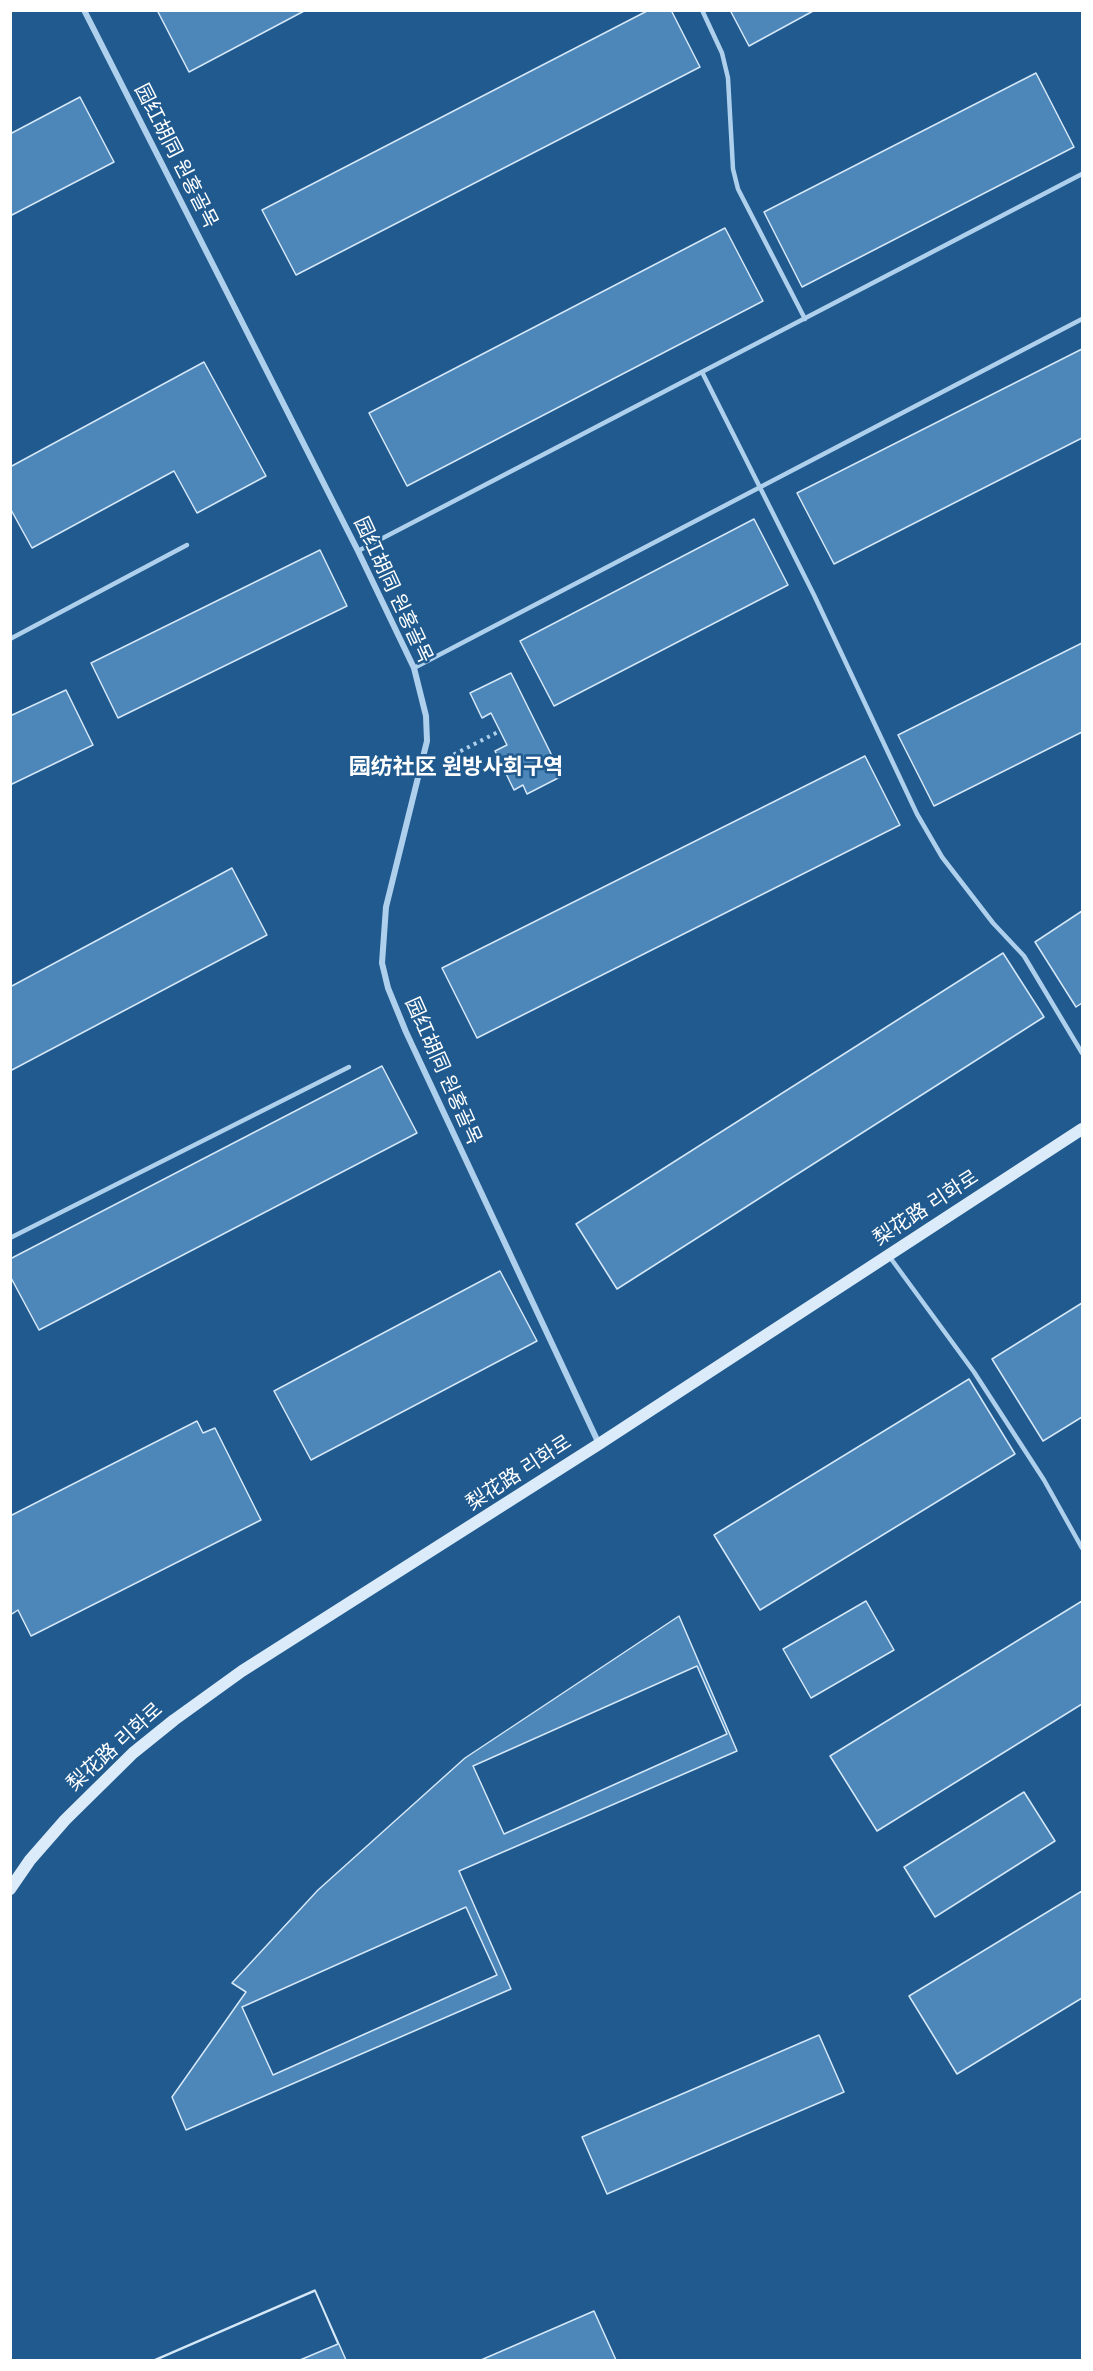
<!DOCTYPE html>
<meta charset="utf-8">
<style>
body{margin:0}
#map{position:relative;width:1093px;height:2371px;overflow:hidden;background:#205a8e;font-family:Raleway,sans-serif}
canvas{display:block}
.frame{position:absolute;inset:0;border:12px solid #fff;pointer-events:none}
</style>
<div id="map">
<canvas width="1093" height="2371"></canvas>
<div class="frame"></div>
</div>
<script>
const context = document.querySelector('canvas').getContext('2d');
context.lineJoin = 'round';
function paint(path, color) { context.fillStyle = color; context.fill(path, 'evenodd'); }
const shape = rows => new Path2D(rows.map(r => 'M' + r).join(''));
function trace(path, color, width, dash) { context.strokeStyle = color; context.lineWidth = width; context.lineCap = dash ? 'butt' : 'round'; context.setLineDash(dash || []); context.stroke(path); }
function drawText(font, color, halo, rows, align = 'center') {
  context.font = font + ' Raleway,"Noto Sans SC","Noto Sans KR",sans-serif'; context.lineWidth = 5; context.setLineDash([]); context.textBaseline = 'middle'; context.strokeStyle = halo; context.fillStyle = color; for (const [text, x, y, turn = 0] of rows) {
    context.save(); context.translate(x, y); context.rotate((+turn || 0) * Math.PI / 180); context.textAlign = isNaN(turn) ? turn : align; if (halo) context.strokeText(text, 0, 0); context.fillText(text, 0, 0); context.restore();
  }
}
const building = shape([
 [157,10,306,10,189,72,157,10],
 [649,10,671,10,700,67,296,275,262,210,649,10],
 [730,10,815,10,749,46,730,10],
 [1036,73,1074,147,802,287,764,212,1036,73],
 [80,97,114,162,10,216,10,134,80,97],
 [725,228,763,301,407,486,369,413,725,228],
 [1082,349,1082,438,834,564,797,493,1082,349],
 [204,362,266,476,197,513,174,471,32,548,10,508,10,467,204,362],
 [754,519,788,585,554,706,520,641,754,519],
 [320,550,347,606,118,718,91,663,320,550],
 [1082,643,1082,732,934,806,898,735,1082,643],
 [511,673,562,776,527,794,523,785,514,790,495,751,507,745,491,713,482,718,470,693,511,673],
 [66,690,93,745,10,785,10,716,66,690],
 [865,756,900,825,477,1038,442,968,865,756],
 [232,868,267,935,10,1071,10,987,232,868],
 [1082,911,1082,1003,1076,1007,1035,942,1082,911],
 [1003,953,1044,1017,617,1289,576,1224,1003,953],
 [382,1066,417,1133,39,1330,10,1276,10,1259,382,1066],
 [500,1271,537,1341,311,1460,274,1391,500,1271],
 [1082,1303,1082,1417,1043,1441,992,1359,1082,1303],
 [969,1379,1015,1454,760,1610,714,1535,969,1379],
 [197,1421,203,1433,215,1428,261,1520,31,1636,18,1610,12,1614,10,1611,10,1516,197,1421],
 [866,1601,894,1650,811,1698,783,1649,866,1601],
 [1082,1601,1082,1704,877,1831,830,1756,1082,1601],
 [679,1616,737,1751,459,1871,511,1989,186,2130,172,2097,246,1992,232,1983,318,1890,465,1758,679,1616],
 [697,1666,727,1734,504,1834,473,1766,697,1666],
 [1024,1792,1055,1841,935,1917,904,1867,1024,1792],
 [1082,1891,1082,1998,957,2074,909,1996,1082,1891],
 [466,1907,497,1975,273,2075,242,2007,466,1907],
 [819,2035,844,2092,607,2194,582,2137,819,2035],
 [315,2290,346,2360,154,2360,315,2290],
 [315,2291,338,2344,300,2360,156,2360,315,2291],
 [594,2311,616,2360,481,2360,594,2311]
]);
paint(building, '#4d86b8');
trace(building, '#d5e8f9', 1.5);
trace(shape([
 [447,758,500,731]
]), '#afd0ec', 4, [3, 4.5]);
trace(shape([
 [702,10,722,53,728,78,733,169,738,189,805,319],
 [702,372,814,595,917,814,942,857,993,923,1024,956,1082,1053],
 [358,551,1082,174],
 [10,639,187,545],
 [414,668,1082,319],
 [10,1238,349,1067],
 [889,1256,974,1372,1044,1480,1082,1548]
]), '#afd0ec', 4.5);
trace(shape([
 [84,10,358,551,414,668,426,716,427,741,386,907,382,963,388,988,406,1032,599,1444]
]), '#afd0ec', 6);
trace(shape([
 [10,1889,30,1860,65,1820,133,1753,174,1720,242,1671,599,1444,1082,1129]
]), '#dbebf9', 12);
drawText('20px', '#fff', '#205a8e', [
 ["园红胡同 원홍골목",176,156,63],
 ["园红胡同 원홍골목",393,590,65],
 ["园红胡同 원홍골목",443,1071,66],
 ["梨花路 리화로",926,1208,-33],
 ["梨花路 리화로",519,1473,-33],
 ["梨花路 리화로",115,1747,-42]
]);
drawText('bold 22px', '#fff', '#205a8e', [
 ["园纺社区 원방사회구역",456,767]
]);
</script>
